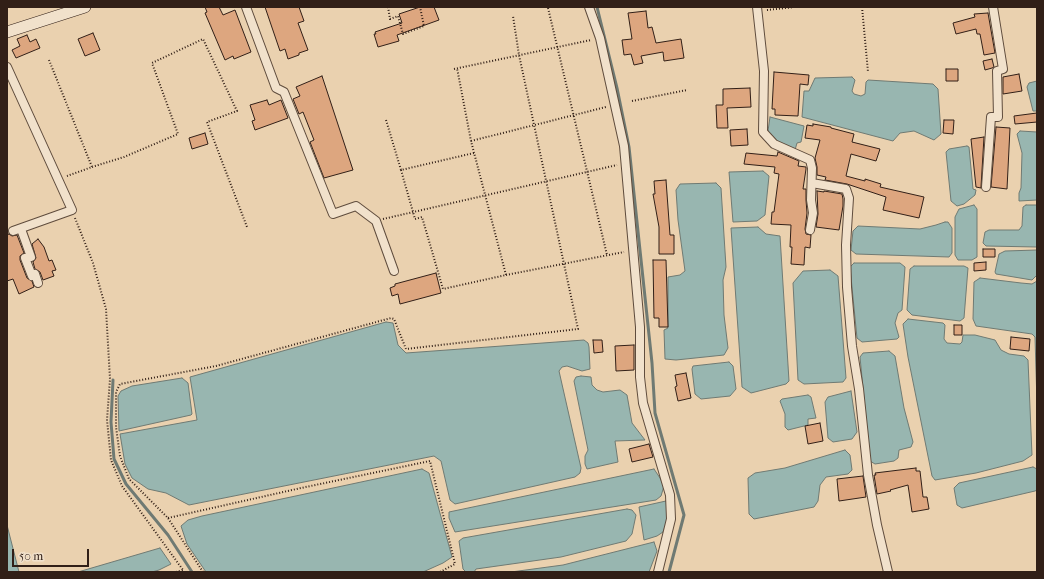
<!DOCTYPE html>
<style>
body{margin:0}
#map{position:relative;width:1044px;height:579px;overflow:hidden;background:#ead1af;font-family:"IM FELL French Canon",serif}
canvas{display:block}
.frame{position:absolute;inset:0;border:8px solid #311f17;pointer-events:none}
.scale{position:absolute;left:12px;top:549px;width:77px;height:18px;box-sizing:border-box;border:2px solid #311f17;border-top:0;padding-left:5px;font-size:12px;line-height:14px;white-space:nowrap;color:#311f17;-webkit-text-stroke:3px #f1e1cb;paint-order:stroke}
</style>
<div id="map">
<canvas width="1044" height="579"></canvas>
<div class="frame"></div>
<div class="scale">50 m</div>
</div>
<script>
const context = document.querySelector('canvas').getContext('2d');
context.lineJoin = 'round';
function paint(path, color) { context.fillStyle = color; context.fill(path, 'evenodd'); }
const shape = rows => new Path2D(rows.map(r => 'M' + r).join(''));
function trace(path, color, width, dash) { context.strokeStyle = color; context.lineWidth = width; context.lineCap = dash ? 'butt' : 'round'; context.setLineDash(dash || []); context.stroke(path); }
const water = shape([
 [852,77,855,80,852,91,854,94,861,96,865,94,866,82,868,80,933,84,938,89,941,134,934,140,914,131,900,133,893,141,802,117,804,91,809,91,815,78,852,77],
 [1037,81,1037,111,1033,111,1027,87,1029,83,1037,81],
 [770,117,804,126,801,142,797,143,795,150,775,140,768,131,770,117],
 [1020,131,1037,132,1037,200,1019,201,1019,193,1021,188,1022,153,1017,134,1020,131],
 [967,146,969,147,973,189,976,190,975,195,964,204,957,206,951,201,946,152,949,149,967,146],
 [763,171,769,176,765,215,757,221,733,222,729,172,763,171],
 [716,183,721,188,726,267,723,280,724,315,728,348,724,355,676,360,665,359,664,330,668,328,668,277,680,275,685,271,678,220,676,190,680,184,716,183],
 [974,205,977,209,977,257,972,260,958,260,955,255,955,217,959,209,974,205],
 [1026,205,1037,205,1037,247,986,246,983,243,985,232,989,230,1019,230,1022,226,1023,207,1026,205],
 [945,222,948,222,952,228,952,253,949,257,856,254,851,250,853,231,858,226,920,229,936,225,945,222],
 [758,227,766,234,780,236,789,381,786,384,751,393,742,387,731,228,758,227],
 [1037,250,1037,275,1032,280,996,274,995,272,999,254,1005,251,1037,250],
 [854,263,900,263,905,267,902,310,898,313,895,323,899,337,897,339,862,342,857,338,850,267,854,263],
 [914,266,964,266,968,268,964,318,960,321,912,315,907,310,910,269,914,266],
 [830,270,838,276,846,378,843,382,804,384,798,380,793,283,803,271,830,270],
 [980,278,1021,283,1032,284,1037,281,1037,404,1035,337,1032,334,976,326,973,319,974,282,980,278],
 [908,319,943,323,945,325,944,339,947,343,960,344,962,342,963,335,975,335,995,340,1001,350,1009,354,1024,356,1028,360,1032,455,1023,461,976,473,935,480,932,476,908,357,903,324,908,319],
 [386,322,393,323,398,345,406,353,584,340,588,343,589,347,590,369,582,371,567,366,562,367,559,371,581,468,580,473,575,477,455,504,450,500,441,461,434,456,189,505,166,493,148,489,132,478,125,464,120,434,197,420,190,377,386,322],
 [889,351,895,356,904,408,913,442,911,447,899,450,898,458,894,461,875,464,870,461,860,357,863,353,889,351],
 [729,362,733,366,736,389,730,396,701,399,695,394,692,369,693,366,729,362],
 [581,376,591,377,592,385,597,390,603,392,620,390,627,395,632,423,645,440,615,441,618,462,587,469,585,464,585,456,588,450,574,381,576,377,581,376],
 [182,378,188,383,192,414,191,415,119,431,118,396,121,391,132,386,182,378],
 [851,391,857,432,852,439,833,442,828,438,825,402,828,397,851,391],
 [808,395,811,397,816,418,808,419,808,425,788,430,785,427,785,414,780,401,782,399,808,395],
 [845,450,850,455,852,470,848,474,826,477,820,485,818,501,814,507,754,519,749,514,748,478,755,473,785,468,845,450],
 [1033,467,1037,469,1037,490,1035,491,962,508,957,505,954,488,959,483,1033,467],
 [422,469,429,473,452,557,443,563,423,572,206,572,187,544,181,526,188,520,202,516,422,469],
 [654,469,660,478,664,486,661,496,656,500,455,532,449,518,449,512,654,469],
 [666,501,668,504,668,519,663,532,657,536,644,540,639,507,666,501],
 [627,509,632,510,636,515,632,534,626,541,561,557,476,569,474,572,466,572,463,569,459,541,463,538,627,509],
 [7,525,19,572,7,572,7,525],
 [654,542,657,551,649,572,511,572,563,565,654,542],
 [160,548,171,564,159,570,152,572,78,572,160,548]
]);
paint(water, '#98b6b0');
trace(water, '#6f7a73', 1);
trace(shape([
 [597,7,617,88,629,147,652,363,655,413,684,515,669,572],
 [113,380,111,422,114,459,126,484,168,535,192,572]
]), '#6f7a73', 3);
const building = shape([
 [205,7,219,7,223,15,235,10,251,52,234,59,233,56,225,60,205,13,207,12,205,7],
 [265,7,299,7,304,21,298,23,308,50,299,53,299,55,288,59,285,49,280,51,265,7],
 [420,7,434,7,439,20,397,35,399,41,378,47,374,34,376,34,375,32,402,23,399,14,420,7],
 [646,11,648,28,652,27,656,43,681,39,684,58,664,61,663,52,641,56,643,63,634,65,631,54,624,55,622,40,632,39,628,13,646,11],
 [988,13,995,53,984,55,980,34,977,34,976,29,956,34,953,23,975,17,974,14,988,13],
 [93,33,100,50,85,56,78,39,93,33],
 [27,35,30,42,36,39,40,48,16,58,12,50,20,46,17,39,27,35],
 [992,59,994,67,992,68,985,70,983,61,992,59],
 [946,69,958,69,958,81,946,81,946,69],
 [774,72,809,75,808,85,800,84,798,116,775,115,775,109,772,109,774,72],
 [1019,74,1022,91,1003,94,1003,77,1019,74],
 [322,76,353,170,324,178,310,142,314,140,303,112,299,114,293,99,300,96,296,87,322,76],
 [750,88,751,107,727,108,728,128,717,128,716,105,723,105,723,89,750,88],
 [267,100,269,105,281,100,288,118,255,130,252,121,255,120,250,105,267,100],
 [1037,113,1037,122,1015,124,1014,116,1037,113],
 [944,120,954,120,953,134,943,133,944,120],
 [813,124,831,127,831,128,854,134,852,142,880,149,876,161,851,154,846,176,865,181,865,179,881,184,880,187,924,197,919,218,883,210,886,197,847,184,825,180,826,177,817,175,817,167,815,158,820,140,805,138,807,125,813,126,813,124],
 [996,127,1010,128,1007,189,991,187,996,127],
 [747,129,748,145,731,146,730,130,747,129],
 [205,133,208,144,192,149,189,138,205,133],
 [984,137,981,187,981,188,976,187,971,139,984,137],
 [778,152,799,161,798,166,806,167,806,169,803,189,806,189,806,200,807,213,805,229,806,234,811,235,810,248,805,247,804,265,791,264,792,247,790,247,791,225,771,224,772,212,774,212,779,174,774,173,775,167,744,164,746,153,777,156,778,152],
 [666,180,670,235,674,235,674,254,659,254,659,227,653,194,655,194,654,181,666,180],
 [817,191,824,192,824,191,842,194,843,199,843,206,839,230,816,227,818,214,817,191],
 [9,234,12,236,17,235,24,253,20,256,20,260,27,278,32,281,34,287,19,294,13,279,7,281,7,235,9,234],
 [38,239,44,247,49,261,52,260,56,270,52,271,54,276,43,280,40,272,35,269,33,262,36,258,32,244,38,239],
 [983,249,995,249,995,257,983,257,983,249],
 [653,260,666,260,668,327,659,327,659,318,654,318,653,260],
 [986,262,986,270,974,271,974,263,986,262],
 [436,273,441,293,400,304,398,294,392,296,390,288,395,286,395,284,436,273],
 [954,325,962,325,962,335,954,335,954,325],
 [1011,337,1030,339,1029,351,1010,349,1011,337],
 [593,340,602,340,603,352,594,353,593,340],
 [634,345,634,370,616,371,615,346,634,345],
 [686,373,691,398,678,401,675,387,677,386,675,375,686,373],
 [820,423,823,441,808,444,805,426,820,423],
 [649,444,653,457,632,462,629,449,649,444],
 [916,468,916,471,920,471,923,497,927,497,929,509,912,512,908,485,890,490,891,491,877,494,874,475,876,475,875,473,916,468],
 [863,476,866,497,839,501,837,479,863,476]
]);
paint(building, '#dda67f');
trace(building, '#311f17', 1);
const street = shape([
 [246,7,276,88,284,92,333,214,356,206,376,221,394,271],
 [589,7,600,38,624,146,640,327,640,377,643,403,670,495,671,519,658,572],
 [757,7,764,71,763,132,774,144,810,160,812,168,811,200,813,213,810,230],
 [7,67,72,210,13,231],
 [812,183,846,189,849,198,846,245,847,287,852,346,859,389,868,475,877,525,888,572],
 [986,187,991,117,998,117,997,71,1003,69,993,7],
 [21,229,31,257,25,258,32,276,35,274,38,283]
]);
const secondary = shape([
 [7,32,85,7]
]);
trace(street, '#5f4c3d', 10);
trace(secondary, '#311f17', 12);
trace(shape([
 [388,7,390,19,398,16,403,34,424,26,420,7],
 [862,7,868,72],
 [548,8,607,255],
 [767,10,795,7],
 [49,60,92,167,67,176],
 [454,69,591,40],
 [632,101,687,90],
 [386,120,401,170,474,153],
 [471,141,606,107],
 [92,167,124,157,178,134,152,63,203,39,237,111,207,122,247,227],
 [401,170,415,219,422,217,443,289,506,275,471,141,457,68],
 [75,218,93,263,106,309,110,379,107,420,111,460,122,486,183,570],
 [383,219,617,165],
 [506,275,624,252],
 [168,518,301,488,430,461,455,564,440,572],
 [176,572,183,570,184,572],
 [203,572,168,518,129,479,120,456,116,427,116,392,120,384,216,366,391,318,394,319,406,349,578,329,519,55,513,16]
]), '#311f17', 2, [1, 2]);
trace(street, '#f1e1cb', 8);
trace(secondary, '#f1e1cb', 11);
</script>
